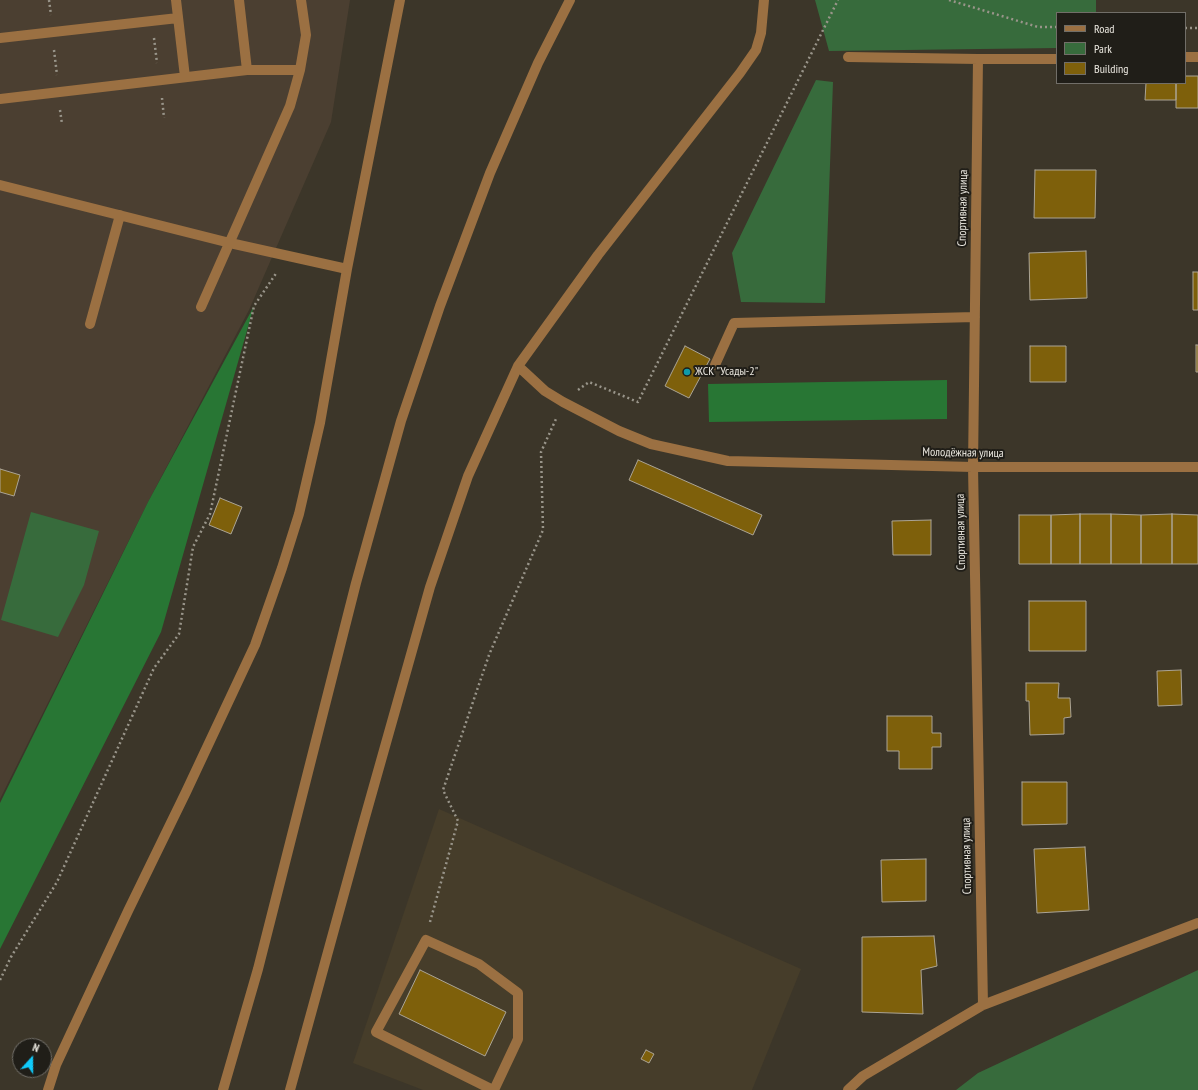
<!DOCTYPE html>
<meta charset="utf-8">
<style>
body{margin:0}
#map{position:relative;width:1198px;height:1090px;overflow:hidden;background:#3c3629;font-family:"PT Sans Narrow",sans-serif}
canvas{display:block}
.legend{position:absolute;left:1056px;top:12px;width:130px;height:72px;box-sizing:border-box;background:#201e18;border:1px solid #716e68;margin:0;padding:5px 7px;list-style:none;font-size:12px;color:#eae7df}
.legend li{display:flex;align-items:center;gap:8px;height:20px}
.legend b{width:20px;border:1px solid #716e68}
.north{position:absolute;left:12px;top:1038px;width:40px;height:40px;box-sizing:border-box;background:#201e18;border:1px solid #716e68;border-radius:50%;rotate:21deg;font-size:11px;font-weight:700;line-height:16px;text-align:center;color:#eae7df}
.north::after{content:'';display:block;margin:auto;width:14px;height:18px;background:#10cafa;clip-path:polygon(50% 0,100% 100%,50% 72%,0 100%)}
</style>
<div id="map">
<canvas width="1198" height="1090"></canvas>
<ul class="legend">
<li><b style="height:5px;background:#9b7042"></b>Road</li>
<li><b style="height:11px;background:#376b3c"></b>Park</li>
<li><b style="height:11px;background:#7e600b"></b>Building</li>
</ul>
<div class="north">N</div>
</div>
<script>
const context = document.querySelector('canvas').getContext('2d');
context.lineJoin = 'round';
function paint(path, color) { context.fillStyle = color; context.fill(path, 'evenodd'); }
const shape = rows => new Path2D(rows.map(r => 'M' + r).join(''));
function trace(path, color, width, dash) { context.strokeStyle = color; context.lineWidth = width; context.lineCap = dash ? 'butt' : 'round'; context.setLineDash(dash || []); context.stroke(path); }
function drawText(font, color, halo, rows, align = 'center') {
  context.font = font + ' "PT Sans Narrow",sans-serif'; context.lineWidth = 4; context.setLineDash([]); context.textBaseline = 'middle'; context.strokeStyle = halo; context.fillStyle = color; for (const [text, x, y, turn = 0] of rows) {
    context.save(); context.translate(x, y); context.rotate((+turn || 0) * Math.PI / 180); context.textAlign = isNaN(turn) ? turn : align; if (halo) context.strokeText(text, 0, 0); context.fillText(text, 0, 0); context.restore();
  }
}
paint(shape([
 [439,809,801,969,752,1090,423,1090,353,1063]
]), '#463d2a');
paint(shape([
 [0,0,350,0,331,122,249,310,148,502,0,799]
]), '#4b3f31');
paint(shape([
 [815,0,1096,0,1096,13,1057,13,1057,48,829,51],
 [816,80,833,82,825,303,741,302,732,253],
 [31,512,99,531,84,585,58,637,1,620],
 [1198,970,1198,1090,956,1090,978,1073]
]), '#376b3c');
paint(shape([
 [254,306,161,632,0,949,0,803,148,502],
 [947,380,947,419,709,422,708,384]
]), '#287634');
const building = shape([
 [1185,76,1198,76,1198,108,1176,108,1176,83,1185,83,1185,76],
 [1146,83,1176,83,1176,100,1145,100,1146,83],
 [1035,170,1096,170,1095,218,1034,218,1035,170],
 [1086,251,1087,298,1030,300,1029,253,1086,251],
 [1193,272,1198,272,1198,310,1193,310,1193,272],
 [1196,345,1198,345,1198,372,1196,372,1196,345],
 [685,346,710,359,689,398,665,386,685,346],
 [1030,346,1066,346,1066,382,1030,382,1030,346],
 [638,460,762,515,753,535,629,480,638,460],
 [0,469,20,475,14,496,0,492,0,469],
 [220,498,242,507,231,534,209,525,220,498],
 [1080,514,1111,514,1111,564,1080,564,1080,514],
 [1080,514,1080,564,1051,564,1051,515,1080,514],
 [1111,514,1141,515,1141,564,1111,564,1111,514],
 [1172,514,1198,515,1198,564,1172,564,1172,514],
 [1172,514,1172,564,1141,564,1141,515,1172,514],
 [1019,515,1051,515,1051,564,1019,564,1019,515],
 [931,520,931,555,893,555,892,521,931,520],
 [1029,601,1086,601,1086,651,1029,651,1029,601],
 [1181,670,1182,705,1158,706,1157,671,1181,670],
 [1026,683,1059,683,1058,698,1070,698,1071,717,1064,718,1064,734,1030,735,1029,701,1026,701,1026,683],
 [887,716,932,716,932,733,941,733,941,747,932,747,932,769,899,769,899,751,887,751,887,716],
 [1022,782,1067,782,1067,824,1022,825,1022,782],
 [1085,847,1089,910,1037,913,1034,849,1085,847],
 [926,859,926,901,882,902,881,860,926,859],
 [934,936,937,966,921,970,923,1014,862,1012,862,937,934,936],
 [420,970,506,1012,485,1056,399,1014,420,970],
 [646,1050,654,1054,649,1063,641,1059,646,1050]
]);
paint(building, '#7e600b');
trace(building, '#aba495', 1);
trace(shape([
 [49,0,51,15],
 [949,0,1038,27,1057,27],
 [1185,28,1198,28],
 [154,38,157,63],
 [54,50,57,75],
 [162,98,164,118],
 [60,110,62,124],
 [578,390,589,382,638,402,838,0],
 [430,922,458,821,443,790,489,655,543,530,541,452,556,419],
 [0,980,11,957,57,882,154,668,179,634,193,547,210,514,254,306,277,272]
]), '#99958a', 2.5, [2, 3]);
trace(shape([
 [176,0,185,77],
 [239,0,247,70],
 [0,38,178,18],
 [848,57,978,59,1057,59],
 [1185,57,1198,57],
 [978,59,973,467,983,1005],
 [0,99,247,70,300,70],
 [0,185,230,243,347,269],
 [201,307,290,106,300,70,306,35,301,0],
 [90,324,120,215],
 [715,365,734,323,975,317],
 [518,366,545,391,563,402,619,431,651,444,728,461,973,467,1198,467],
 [48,1090,56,1065,128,911,186,792,255,645,282,568,299,514,320,423,347,269,400,0],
 [223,1090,258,969,356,583,401,421,440,306,490,173,538,63,570,0],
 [290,1090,362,828,430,587,468,476,518,366,598,255,740,73,756,50,761,33,764,0],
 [493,1090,376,1032,426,940,479,964,518,993,518,1039,494,1090],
 [848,1090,863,1076,983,1005,1198,923]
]), '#9b7042', 10);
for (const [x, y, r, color] of [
 [687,372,4,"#0f9aa8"]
]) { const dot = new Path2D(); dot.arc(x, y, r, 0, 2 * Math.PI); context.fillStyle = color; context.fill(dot); trace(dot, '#201e18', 1.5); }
drawText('12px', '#eae7df', '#201e18', [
 ["Спортивная улица",963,208,-89],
 ["Молодёжная улица",963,453,1],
 ["Спортивная улица",961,532,-91],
 ["Спортивная улица",967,856,-91]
]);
drawText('12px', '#eae7df', '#201e18', [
 ["ЖСК \"Усады-2\"",695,372]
], 'left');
</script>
